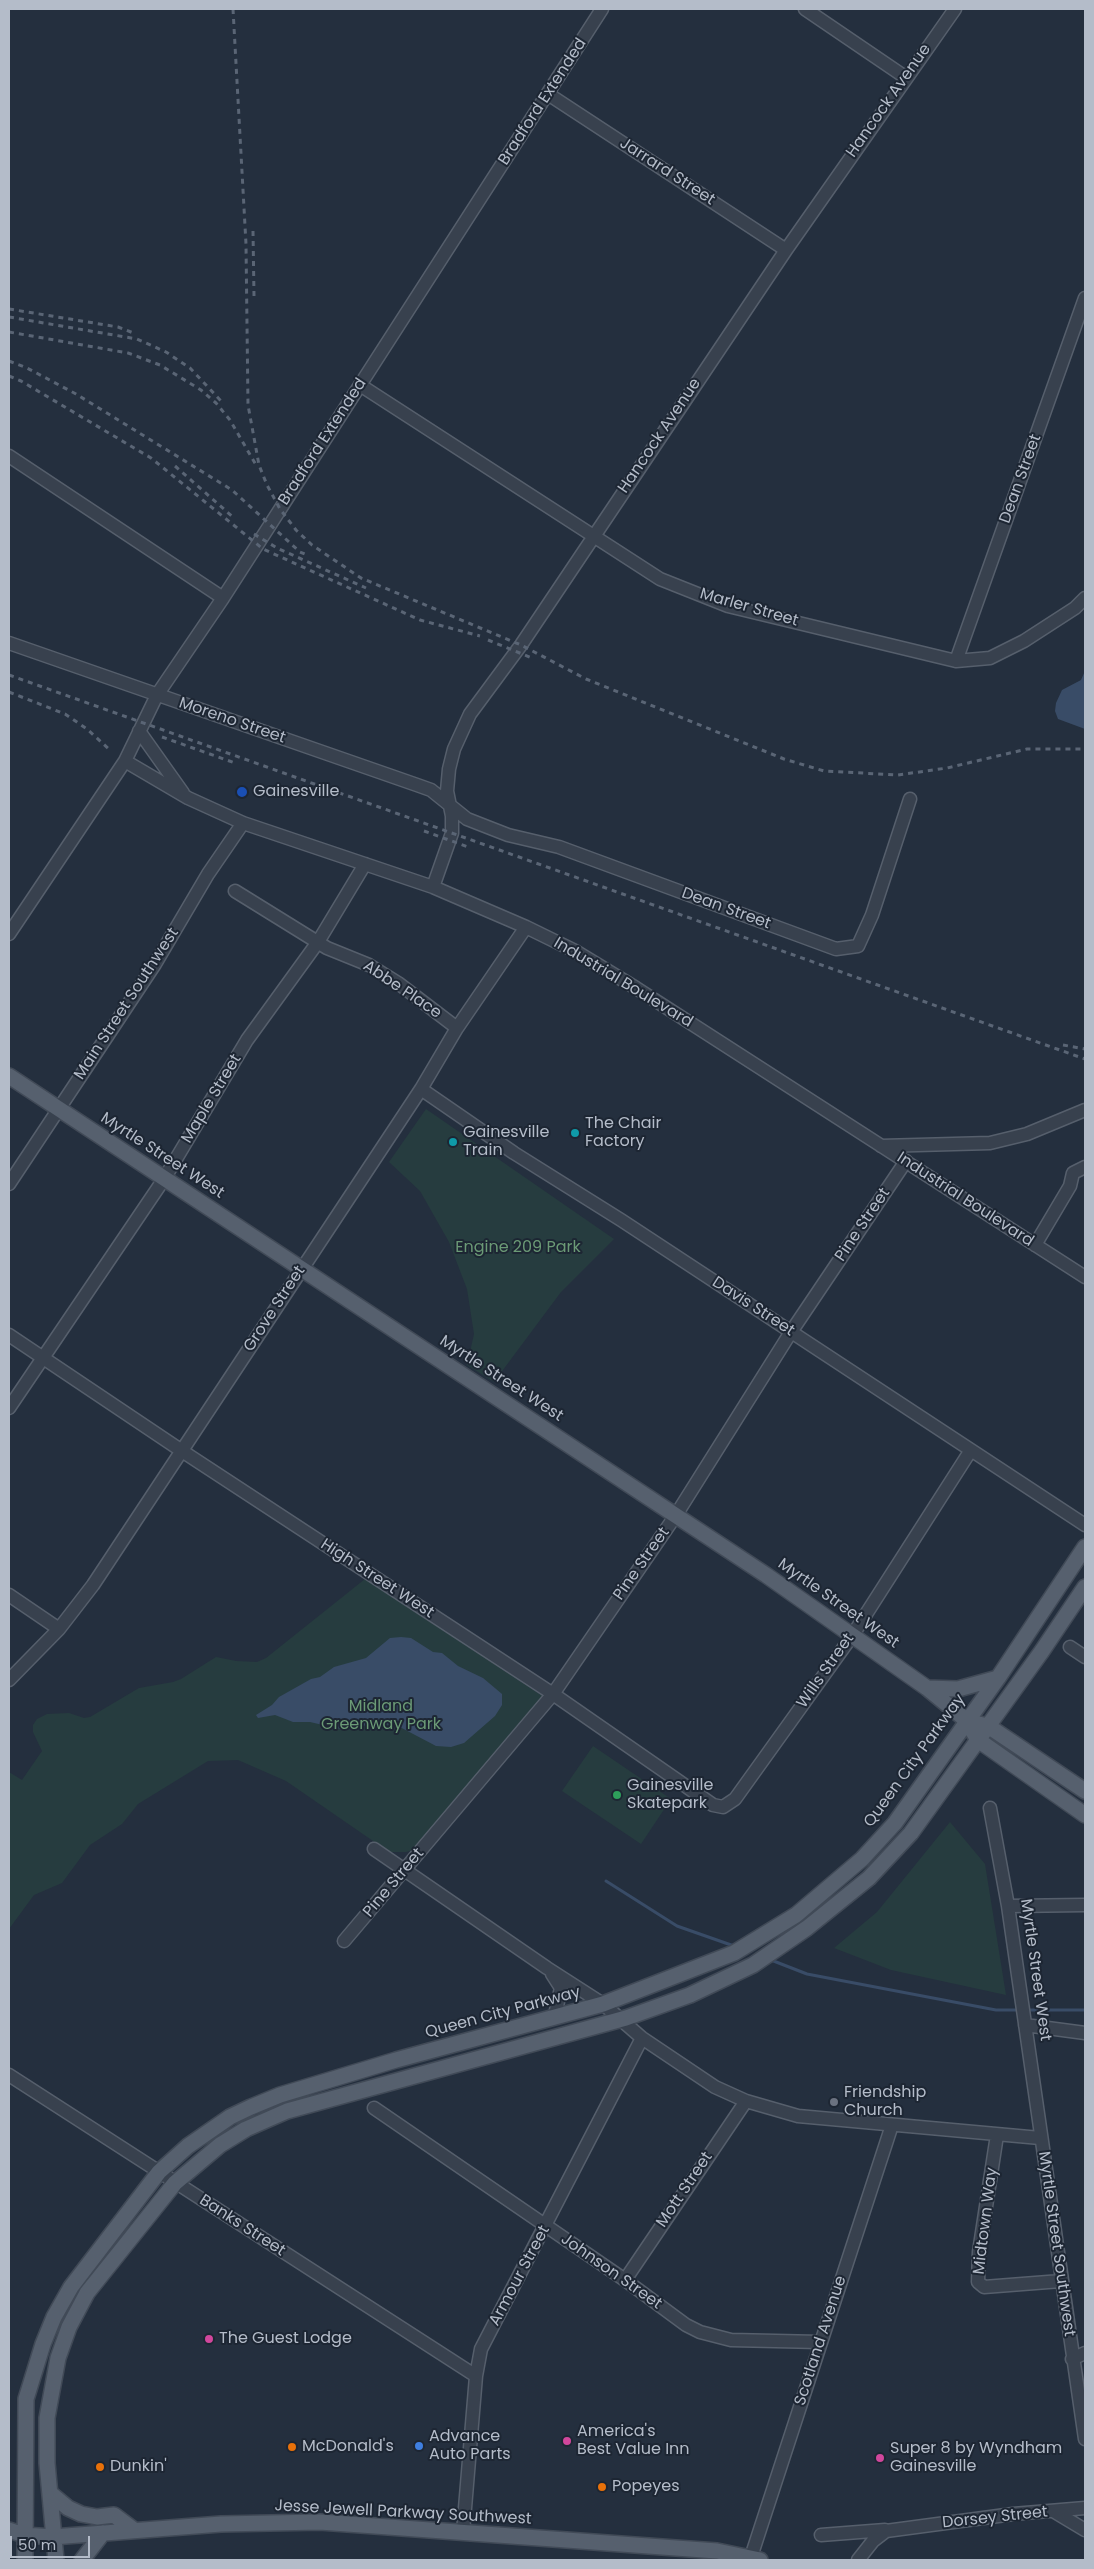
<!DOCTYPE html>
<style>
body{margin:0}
#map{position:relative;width:1094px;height:2569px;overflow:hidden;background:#242f3e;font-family:Poppins,sans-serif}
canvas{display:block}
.frame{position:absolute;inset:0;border:10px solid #b4bcc9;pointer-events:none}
.scale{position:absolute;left:10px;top:2536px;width:80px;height:22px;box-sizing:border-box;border:2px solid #b4bcc9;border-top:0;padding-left:6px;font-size:15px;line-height:18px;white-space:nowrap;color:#b4bcc9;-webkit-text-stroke:4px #1d2633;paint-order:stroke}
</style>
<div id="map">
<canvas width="1094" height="2569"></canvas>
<div class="frame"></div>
<div class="scale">50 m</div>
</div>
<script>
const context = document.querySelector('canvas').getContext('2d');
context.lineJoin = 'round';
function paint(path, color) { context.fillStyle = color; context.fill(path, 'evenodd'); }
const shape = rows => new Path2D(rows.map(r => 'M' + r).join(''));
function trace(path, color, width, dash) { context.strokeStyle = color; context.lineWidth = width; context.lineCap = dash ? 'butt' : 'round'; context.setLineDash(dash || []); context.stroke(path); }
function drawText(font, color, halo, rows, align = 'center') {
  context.font = font + ' Poppins,sans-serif'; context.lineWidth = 4; context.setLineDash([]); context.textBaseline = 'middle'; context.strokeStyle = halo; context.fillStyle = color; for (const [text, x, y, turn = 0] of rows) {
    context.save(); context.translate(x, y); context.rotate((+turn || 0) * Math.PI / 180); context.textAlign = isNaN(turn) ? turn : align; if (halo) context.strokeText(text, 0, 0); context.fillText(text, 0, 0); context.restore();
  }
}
paint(shape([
 [426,1109,614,1239,561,1292,494,1382,467,1365,474,1334,467,1289,449,1242,420,1191,389,1162],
 [365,1579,544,1697,416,1849,406,1852,389,1852,286,1781,238,1760,208,1761,138,1804,122,1824,90,1845,62,1883,34,1895,9,1929,9,1772,22,1780,42,1751,33,1732,33,1725,37,1719,47,1714,69,1713,84,1718,90,1717,139,1688,173,1682,181,1679,216,1657,236,1661,257,1662,266,1658],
 [593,1746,671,1799,641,1844,562,1791],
 [950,1822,985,1864,1006,1995,891,1970,834,1948,877,1912]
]), '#263c3f');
paint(shape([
 [1085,671,1085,729,1058,719,1055,711,1056,703,1062,690,1081,680],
 [401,1637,411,1638,433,1652,442,1653,458,1666,483,1678,502,1694,502,1705,495,1716,464,1743,451,1747,436,1746,396,1725,376,1724,340,1729,310,1722,293,1722,275,1715,258,1718,256,1715,272,1705,279,1697,311,1679,320,1677,334,1667,366,1658,390,1638]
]), '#394c67');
trace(shape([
 [606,1881,677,1926,734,1946],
 [771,1960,807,1974,996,2010,1021,2010],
 [1027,2010,1085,2010]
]), '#394c67', 3);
const minor = shape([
 [805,9,905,77],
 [548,94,786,250],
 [360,385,660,579,728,606,956,661,990,658,1024,641,1075,608,1085,598],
 [9,456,223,598],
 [9,643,417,785,431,790,467,819,508,835,559,847,836,949,858,946,872,915,910,799],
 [956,661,1085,298],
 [139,731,183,793],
 [125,761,188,798,243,823,433,887,526,927,575,951,636,988,1085,1277],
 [433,887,452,833,452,816,447,791,449,769,454,749,470,714,521,645,786,250,955,9],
 [235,891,327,948,369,965,398,983,457,1028],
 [9,934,125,761,157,695,223,598,602,9],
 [421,1089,514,1153,621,1220,1085,1525],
 [881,1146,990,1143,1027,1134,1085,1110],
 [9,1184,155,964,208,874,243,823],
 [1035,1245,1070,1186,1073,1173,1085,1167],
 [9,1335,182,1451,553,1694,713,1805,723,1807,735,1799,852,1636,971,1450],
 [9,1408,164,1179,247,1040,318,942,365,864],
 [9,1595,59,1629],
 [1070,1647,1085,1657],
 [9,1680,59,1629,93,1585,421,1089,457,1028,526,927],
 [990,1808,1008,1906,1085,2439],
 [374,1849,547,1968,603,2004,642,2038,715,2087,746,2101,798,2116,1040,2138],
 [1008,1906,1085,1905],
 [344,1941,553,1694,676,1515,791,1332,906,1161],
 [552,1974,561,1988,555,2015],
 [1025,2025,1085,2033],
 [9,2075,476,2376],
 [374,2108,625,2280,686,2325,700,2332,731,2340,820,2342],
 [997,2135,979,2252,978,2282,984,2287,1061,2281],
 [625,2280,746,2101],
 [1072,2359,1085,2353],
 [1055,2512,1085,2530],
 [463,2532,476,2376,481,2349,642,2038],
 [821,2535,885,2530],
 [751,2557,892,2125],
 [858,2560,873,2541,886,2531,1013,2514,1085,2508]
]);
const major = shape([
 [9,1076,766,1575,927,1688,966,1720,978,1740,1085,1815],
 [927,1688,958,1689,998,1678],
 [979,1724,988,1726,1085,1791],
 [50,2493,68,2508,81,2514,97,2517,114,2515,134,2530],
 [9,2530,24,2535,53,2537,221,2524,320,2522,717,2551,760,2560],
 [25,2560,26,2399,43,2344,54,2317,71,2287,159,2172,188,2146,230,2117,251,2107,280,2095,396,2060,603,2004,734,1953,796,1915,862,1859,895,1823,998,1678,1085,1547],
 [56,2560,47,2463,47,2418,58,2358,69,2327,87,2293,175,2183,220,2145,246,2129,287,2111,626,2018,690,1995,753,1965,807,1928,869,1878,911,1833,1042,1651,1085,1587],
 [82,2560,103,2533]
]);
trace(minor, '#565f6c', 15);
trace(major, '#414a57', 18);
trace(minor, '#38414e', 12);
trace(major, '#56606e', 15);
trace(shape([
 [233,9,246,244,248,405,259,465,267,485,280,509,296,530,312,545,361,578,521,645,586,679,784,759,824,771,898,775,947,768,1027,749,1085,749],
 [253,231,254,296],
 [9,309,118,327,136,334],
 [9,317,137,339,166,352,190,368,222,402],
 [9,332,128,353,160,365,201,390,216,403,230,420,256,465],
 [9,361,27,368,76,394,232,490,300,552,307,555],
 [9,376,21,381,151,458,263,549,420,620,480,636],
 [175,466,234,518],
 [254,534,277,548,366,588],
 [488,640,532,658],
 [9,675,1085,1059],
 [9,692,65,714,87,729,110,750],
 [162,737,235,763],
 [424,831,471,848],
 [1063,1045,1085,1049]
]), '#5a6575', 3, [5, 5]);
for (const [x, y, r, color] of [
 [242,792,6,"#1a4fb4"],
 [575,1133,5,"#0f9aa8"],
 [453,1142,5,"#0f9aa8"],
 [617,1795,5,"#2e9e5b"],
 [834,2102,5,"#6b7280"],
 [209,2339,5,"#d1479c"],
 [567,2441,5,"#d1479c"],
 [419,2446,5,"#3f7fe0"],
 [292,2447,5,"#e8710a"],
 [880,2458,5,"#d1479c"],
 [100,2467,5,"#e8710a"],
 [602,2487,5,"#e8710a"]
]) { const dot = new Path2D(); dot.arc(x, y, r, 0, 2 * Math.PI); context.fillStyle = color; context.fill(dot); trace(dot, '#1d2633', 2); }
drawText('16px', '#b4bcc9', '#1d2633', [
 ["Hancock Avenue",889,101,-55],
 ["Bradford Extended",543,102,-57],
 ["Jarrard Street",667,172,33],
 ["Hancock Avenue",660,436,-56],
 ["Bradford Extended",323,442,-57],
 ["Dean Street",1021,479,-70],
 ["Marler Street",749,608,16],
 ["Moreno Street",232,721,19],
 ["Dean Street",726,909,20],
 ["Industrial Boulevard",623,983,31],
 ["Abbe Place",402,990,34],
 ["Main Street Southwest",127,1004,-57],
 ["Maple Street",212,1099,-59],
 ["Myrtle Street West",162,1156,33],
 ["Industrial Boulevard",965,1200,33],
 ["Pine Street",863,1225,-56],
 ["Davis Street",753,1307,33],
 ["Grove Street",275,1309,-57],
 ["Myrtle Street West",501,1379,33],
 ["Pine Street",642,1564,-55],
 ["High Street West",377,1579,33],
 ["Myrtle Street West",838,1604,35],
 ["Wills Street",826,1671,-55],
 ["Queen City Parkway",915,1761,-54],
 ["Pine Street",394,1883,-50],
 ["Myrtle Street West",1035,1970,82],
 ["Queen City Parkway",503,2013,-15],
 ["Mott Street",685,2190,-56],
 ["Midtown Way",986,2221,-83],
 ["Banks Street",242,2226,33],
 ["Myrtle Street Southwest",1056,2244,82],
 ["Johnson Street",611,2272,35],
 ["Armour Street",520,2276,-62],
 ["Scotland Avenue",821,2341,-72],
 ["Jesse Jewell Parkway Southwest",403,2513,3],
 ["Dorsey Street",995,2518,-6]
]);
drawText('16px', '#b4bcc9', '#1d2633', [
 ["Gainesville",253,792],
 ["The Chair",585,1124],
 ["Factory",585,1142],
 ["Gainesville",463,1133],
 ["Train",463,1151],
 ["Gainesville",627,1786],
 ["Skatepark",627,1804],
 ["Friendship",844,2093],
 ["Church",844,2111],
 ["The Guest Lodge",219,2339],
 ["America's",577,2432],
 ["Best Value Inn",577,2450],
 ["Advance",429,2437],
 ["Auto Parts",429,2455],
 ["McDonald's",302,2447],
 ["Super 8 by Wyndham",890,2449],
 ["Gainesville",890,2467],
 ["Dunkin'",110,2467],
 ["Popeyes",612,2487]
], 'left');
drawText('16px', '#6b9a76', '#1d2633', [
 ["Engine 209 Park",518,1248],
 ["Midland",381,1707],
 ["Greenway Park",381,1725]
]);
</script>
